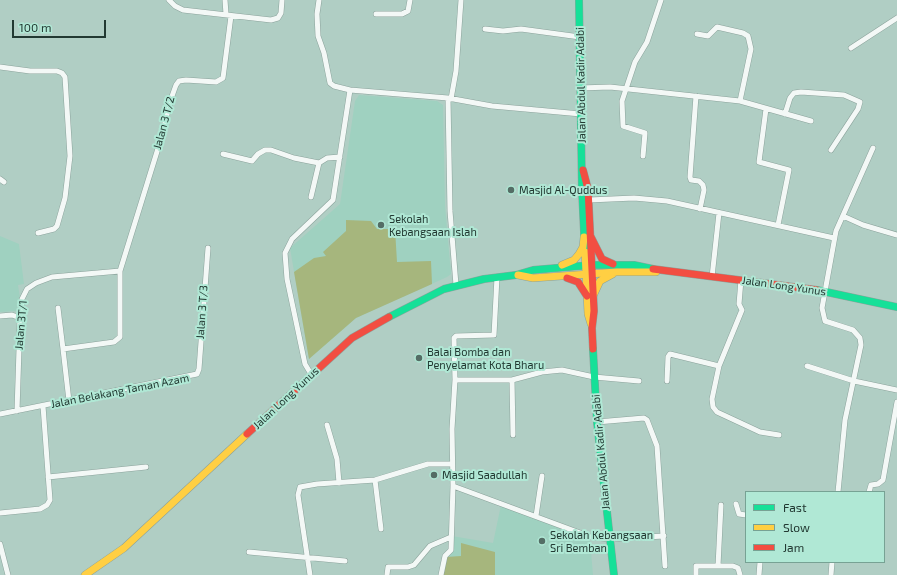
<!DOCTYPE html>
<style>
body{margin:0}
#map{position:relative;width:897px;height:575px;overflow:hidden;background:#b0cec4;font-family:"Exo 2",sans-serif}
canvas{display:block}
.legend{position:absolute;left:745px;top:491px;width:140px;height:72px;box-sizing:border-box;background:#b0e8d5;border:1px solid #77a294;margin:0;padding:5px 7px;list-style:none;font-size:12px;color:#223932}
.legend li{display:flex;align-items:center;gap:8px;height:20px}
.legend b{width:20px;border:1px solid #77a294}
.scale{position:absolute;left:12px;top:20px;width:94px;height:18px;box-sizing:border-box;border:2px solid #223932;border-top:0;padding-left:5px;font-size:12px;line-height:14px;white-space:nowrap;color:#223932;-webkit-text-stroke:3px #b0e8d5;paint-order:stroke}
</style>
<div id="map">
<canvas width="897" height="575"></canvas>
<ul class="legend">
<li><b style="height:5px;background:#16e098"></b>Fast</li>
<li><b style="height:5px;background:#ffcf43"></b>Slow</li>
<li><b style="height:5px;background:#f24e42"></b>Jam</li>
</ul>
<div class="scale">100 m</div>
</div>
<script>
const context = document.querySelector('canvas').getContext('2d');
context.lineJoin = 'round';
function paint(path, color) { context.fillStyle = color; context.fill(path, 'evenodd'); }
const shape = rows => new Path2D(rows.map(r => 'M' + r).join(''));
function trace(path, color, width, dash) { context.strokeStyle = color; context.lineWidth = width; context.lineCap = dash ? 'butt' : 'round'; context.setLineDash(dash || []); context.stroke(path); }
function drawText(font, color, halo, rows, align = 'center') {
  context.font = font + ' "Exo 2",sans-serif'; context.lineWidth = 4; context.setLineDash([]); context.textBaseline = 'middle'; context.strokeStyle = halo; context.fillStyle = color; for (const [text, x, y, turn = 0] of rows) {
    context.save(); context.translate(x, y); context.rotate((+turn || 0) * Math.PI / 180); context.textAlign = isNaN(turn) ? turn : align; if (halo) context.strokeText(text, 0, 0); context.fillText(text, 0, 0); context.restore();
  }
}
paint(shape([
 [359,95,437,101,443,105,445,205,451,274,447,277,356,318,309,359,290,248,340,204,355,101],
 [0,236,19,244,24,284,18,285,20,298,16,311,0,312],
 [501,505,590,539,593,575,443,575,452,536,493,543]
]), '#9fd1c0');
paint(shape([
 [346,220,371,221,377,229,395,229,397,262,431,261,432,284,356,318,309,359,294,272,314,258,326,256,323,252,346,231],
 [461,543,495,552,495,575,443,575,446,557,461,556]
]), '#a6b67d');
const street = shape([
 [169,0,175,6,183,10,271,20,278,18,281,13,282,0],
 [225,0,226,14],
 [319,0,317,14,318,36,324,53,330,83,334,86,350,90],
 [376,14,402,14,408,11,410,0],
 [485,29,503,31,521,29,580,37],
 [697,34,708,36,717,27,743,33,748,36,751,49,740,101],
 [851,48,897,18],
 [0,67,30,71,57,71,62,73,65,77,70,156,65,198,57,226,54,229,38,233],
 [580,88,610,87,740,101,811,121],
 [696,96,690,177,691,180,699,181,703,185,704,190,700,209],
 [448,98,450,211,456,285],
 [451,99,456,71,461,0],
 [766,109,759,162,789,170,778,225],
 [785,114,790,98,794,93,801,92,844,95,860,102,858,109,831,150],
 [223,154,252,161,258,154,265,150,271,150,294,158,319,163],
 [643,156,645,133,623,126,622,101,635,62,647,42,661,0],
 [0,179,4,182],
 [311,197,319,163,327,158,340,157],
 [589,200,634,198,667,201,834,238],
 [843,216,863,225,897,235],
 [712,277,719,213],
 [741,280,739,304,742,310,719,366,712,399,713,407,717,412,745,425,760,432,779,435],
 [58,308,63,349],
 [0,316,12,315,20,318],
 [807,366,854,381,897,390],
 [311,374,305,364,287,279,285,253,292,239,333,200,350,90,448,98,492,106,581,114],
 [455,380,512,380,542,372,562,370,594,377,639,381],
 [512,380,513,435],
 [667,381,668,357,670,354,719,366],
 [69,401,63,349,114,342,120,337,120,271,160,142,171,99,176,85,179,81,186,80,216,82,223,78,231,16],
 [17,411,20,318,22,299,27,289,36,283,52,277,120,271],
 [0,414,197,374,199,369,208,248],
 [597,422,644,418,647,420,657,446,665,566],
 [327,425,337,459,339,483],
 [48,477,146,467],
 [375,480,381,529],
 [453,486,591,537,610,539,664,536],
 [838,492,845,420,861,345,860,338,853,330,825,321,822,308,836,231,873,148],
 [869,492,871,485,878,484,883,480,897,402],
 [736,504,739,514,746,515],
 [0,513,40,509,47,505,50,500,43,406],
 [536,516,542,476],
 [0,544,8,575],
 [249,552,345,561],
 [718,566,721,505],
 [310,575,298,495,300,487,317,484,375,480,428,464,452,464],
 [387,575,388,567,408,567,414,565,430,546,451,537],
 [441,575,445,556,451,550,453,486,452,429,455,380,454,338,456,336,494,335,497,277],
 [696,575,696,566,733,566,738,568,740,575],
 [759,575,760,562],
 [831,575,832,562]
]);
const fast = shape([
 [579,0,582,190,585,252],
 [817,290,897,307],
 [389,317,444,289,484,279,516,275,533,270,592,265,634,265,653,269],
 [593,349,597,422,614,575]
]);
const slow = shape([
 [585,252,588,314,591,324],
 [562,265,574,260,579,254,583,247,584,237],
 [518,275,533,278,617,272,656,272],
 [593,296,600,281,613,274],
 [85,575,124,548,247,434]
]);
const jam = shape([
 [583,170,588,189,594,311,592,328,593,349],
 [591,237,602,259,613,264],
 [653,269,817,290],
 [567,278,578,282,587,296],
 [247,434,352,338,389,317]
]);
trace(street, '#8ba29b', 6);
trace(fast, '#8ba29b', 8);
trace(slow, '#8ba29b', 8);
trace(jam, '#8ba29b', 8);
trace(street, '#f3f8f6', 5);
trace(fast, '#16e098', 7);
trace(slow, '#ffcf43', 7);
trace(jam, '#f24e42', 7);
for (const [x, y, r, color] of [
 [511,190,4,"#546d65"],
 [381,225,4,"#546d65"],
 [419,358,4,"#546d65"],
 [434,475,4,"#546d65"],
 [542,541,4,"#546d65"]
]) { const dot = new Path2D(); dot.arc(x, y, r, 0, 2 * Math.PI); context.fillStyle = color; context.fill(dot); trace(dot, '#b0e8d5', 1.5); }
drawText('11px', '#223932', '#b0e8d5', [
 ["Jalan Abdul Kadir Adabi",581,85,-91],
 ["Jalan 3 T/2",164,123,-75],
 ["Jalan Long Yunus",784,286,8],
 ["Jalan 3 T/3",202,312,-86],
 ["Jalan 3T/1",21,325,-85],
 ["Jalan Belakang Taman Azam",120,391,-11],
 ["Jalan Long Yunus",286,398,-43],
 ["Jalan Abdul Kadir Adabi",601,452,-95]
]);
drawText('11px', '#223932', '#b0e8d5', [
 ["Masjid Al-Quddus",519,190],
 ["Sekolah",389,219],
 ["Kebangsaan Islah",389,232],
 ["Balai Bomba dan",427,352],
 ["Penyelamat Kota Bharu",427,365],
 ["Masjid Saadullah",442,475],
 ["Sekolah Kebangsaan",550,535],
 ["Sri Bemban",550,548]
], 'left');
</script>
